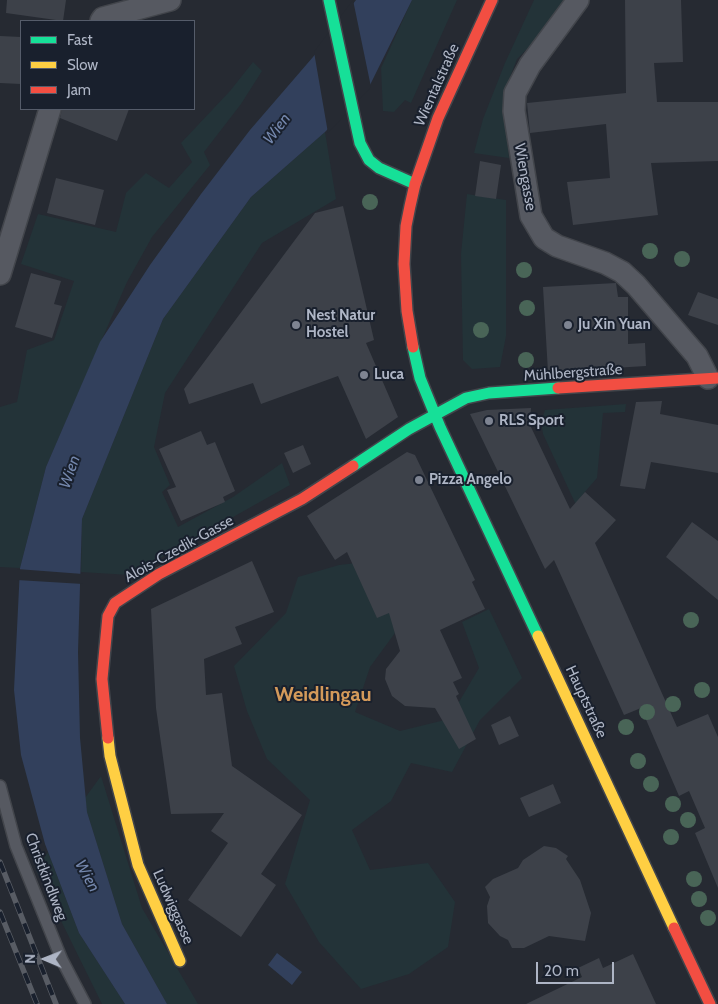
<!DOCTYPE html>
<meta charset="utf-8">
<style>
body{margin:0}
#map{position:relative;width:718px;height:1004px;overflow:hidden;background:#262a32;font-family:Cabin,sans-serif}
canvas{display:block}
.legend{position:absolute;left:20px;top:20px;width:175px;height:90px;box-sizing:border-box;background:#19202d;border:1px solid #555c6a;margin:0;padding:6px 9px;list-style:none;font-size:15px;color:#aeb5c5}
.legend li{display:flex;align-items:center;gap:10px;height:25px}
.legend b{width:25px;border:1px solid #555c6a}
.north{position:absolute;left:20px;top:934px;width:50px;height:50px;-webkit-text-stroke:4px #19202d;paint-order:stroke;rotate:271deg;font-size:14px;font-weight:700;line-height:20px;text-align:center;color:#aeb5c5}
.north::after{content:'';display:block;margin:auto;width:18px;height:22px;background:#aeb5c5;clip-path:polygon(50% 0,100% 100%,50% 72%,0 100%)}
.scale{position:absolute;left:536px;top:962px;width:78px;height:22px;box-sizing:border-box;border:2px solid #aeb5c5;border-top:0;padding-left:6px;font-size:15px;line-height:18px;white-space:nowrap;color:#aeb5c5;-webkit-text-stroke:4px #19202d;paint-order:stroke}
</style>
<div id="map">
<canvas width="718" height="1004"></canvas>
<ul class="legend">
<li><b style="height:6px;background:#16e098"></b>Fast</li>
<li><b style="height:6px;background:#ffcf43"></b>Slow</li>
<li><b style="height:6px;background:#f24e42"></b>Jam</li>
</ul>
<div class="north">N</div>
<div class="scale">20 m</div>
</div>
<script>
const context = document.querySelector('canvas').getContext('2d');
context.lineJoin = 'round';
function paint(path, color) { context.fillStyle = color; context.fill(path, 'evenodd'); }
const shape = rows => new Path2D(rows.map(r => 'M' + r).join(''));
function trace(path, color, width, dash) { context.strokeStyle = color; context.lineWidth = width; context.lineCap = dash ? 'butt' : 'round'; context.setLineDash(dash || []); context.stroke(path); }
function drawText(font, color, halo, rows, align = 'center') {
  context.font = font + ' Cabin,sans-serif'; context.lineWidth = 4; context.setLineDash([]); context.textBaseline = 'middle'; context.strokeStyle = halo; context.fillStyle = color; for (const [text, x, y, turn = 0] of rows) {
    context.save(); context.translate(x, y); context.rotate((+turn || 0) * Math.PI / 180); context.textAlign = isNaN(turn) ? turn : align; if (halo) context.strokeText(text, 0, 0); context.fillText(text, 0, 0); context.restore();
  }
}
paint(shape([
 [412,0,457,0,411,103,405,100,394,112,383,111,381,68],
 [534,0,564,0,536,40,517,59,503,95,509,158,474,153,483,119,505,63],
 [253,62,262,71,241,104,204,152,210,165,152,237,127,282,46,467,20,568,0,567,0,407,17,402,27,350,54,340,74,281,21,264,38,214,116,232,126,193,146,173,169,188,192,162,181,143,230,91],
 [325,132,336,199,262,243,165,393,154,447,170,485,162,492,178,527,233,497,282,463,290,485,130,575,81,572,82,519,163,319,251,197],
 [467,194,506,200,506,336,500,367,472,369,463,360,461,254],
 [626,404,625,412,603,413,597,478,583,494,577,507,543,434,541,422,545,410],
 [383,560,395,633,370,667,355,712,400,731,449,719,479,668,462,622,489,609,522,678,480,720,452,772,411,763,391,801,352,830,370,870,428,863,455,902,448,947,409,974,361,989,319,942,285,884,310,800,267,759,247,711,234,666,286,613,298,577,339,565],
 [101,776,142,908,198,1004,167,1004,122,924,87,812,85,798],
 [48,852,79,933,125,1004,102,1004,36,870]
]), '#233338');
paint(shape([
 [356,0,412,0,370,85,325,132,251,197,163,319,82,519,78,652,80,738,87,812,122,924,167,1004,125,1004,79,933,45,844,21,755,14,690,20,568,46,467,100,342,150,265,201,194,250,130,313,57],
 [277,953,302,972,292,985,268,965]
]), '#32405c');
paint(shape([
 [353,0,371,87,328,133,314,52],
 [17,569,83,574,83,584,17,580]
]), '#262a32');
paint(shape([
 [7,0,66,0,63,21,6,13],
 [625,0,681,0,683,62,654,63,657,102,718,102,718,161,651,163,658,215,573,225,567,182,610,178,606,124,530,133,527,103,626,93],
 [0,36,21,37,21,84,0,83],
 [62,109,129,109,117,141,60,118],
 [480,161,501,165,496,199,475,196],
 [56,178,104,190,95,225,47,213],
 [343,206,374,340,366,343,398,417,366,439,338,376,261,404,253,383,189,404,184,389,315,213],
 [31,273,61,281,54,304,62,306,52,338,15,327],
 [616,283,618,297,628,297,628,344,645,343,646,366,548,372,543,287],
 [698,292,718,299,718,325,688,315],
 [662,401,660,414,718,425,718,473,651,462,645,489,620,486,636,402],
 [531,408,530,425,570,509,585,492,616,520,595,543,677,727,708,714,718,737,718,888,695,833,705,828,689,791,679,796,641,708,624,715,554,560,545,569,470,414,487,410],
 [201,431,207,445,215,442,235,491,223,497,225,502,181,521,167,490,176,487,159,449],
 [303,445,311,464,293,473,284,453],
 [407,452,415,455,475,580,472,582,485,609,440,630,462,678,453,682,459,694,456,696,476,739,459,749,435,708,405,706,392,696,385,679,386,669,400,651,389,613,377,618,347,552,335,560,307,516],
 [692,522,718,541,718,600,666,557],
 [252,561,274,612,235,627,242,644,204,659,206,695,222,693,232,766,302,815,261,874,276,885,241,937,188,900,228,843,211,831,224,813,171,814,156,708,151,609],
 [510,716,519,736,499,745,491,725],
 [553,784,561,803,529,817,520,798],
 [544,846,556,848,568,856,566,859,580,880,591,913,585,941,549,936,524,948,512,948,508,940,500,936,488,923,487,906,490,897,485,887,493,879,518,868,523,860],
 [633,954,656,1004,526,1004,582,977,578,968,599,958,603,968]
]), '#3d4149');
const lane = shape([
 [0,786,16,846,62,960,85,1004]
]);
const street = shape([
 [578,0,530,65,515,93,514,111,531,216,544,238,557,246,605,263,622,272,636,285,697,356,708,378],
 [101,21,103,18,170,0],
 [0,274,50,109]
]);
const fast = shape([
 [329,0,360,143,369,160,379,168,415,184],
 [413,347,420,378,440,427,538,636],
 [353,466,409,429,466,398,489,393,558,388]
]);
const slow = shape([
 [538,636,674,928],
 [108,738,110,756,138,865,180,961]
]);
const jam = shape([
 [413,347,407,311,404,264,406,226,410,206,415,184,438,118,492,0],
 [558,388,718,378],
 [108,738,102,679,108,616,115,603,159,574,302,499,353,466],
 [674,928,710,1004]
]);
trace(lane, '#42454b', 14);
trace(street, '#42454b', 24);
trace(fast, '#42454b', 14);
trace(slow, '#42454b', 14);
trace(jam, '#42454b', 14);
trace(lane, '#565961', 11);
trace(street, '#565961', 21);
trace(fast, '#16e098', 11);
trace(slow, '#ffcf43', 11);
trace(jam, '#f24e42', 11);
const rail = shape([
 [0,862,56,1004],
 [0,912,37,1004]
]);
trace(rail, '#585c64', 5.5);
trace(rail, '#19202d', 4, [11]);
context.fillStyle = '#496557';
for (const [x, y] of [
 [370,202],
 [650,251],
 [682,259],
 [524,270],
 [527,308],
 [481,330],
 [526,360],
 [691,620],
 [702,690],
 [673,704],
 [647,712],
 [626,727],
 [638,761],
 [651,784],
 [673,804],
 [688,820],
 [671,837],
 [694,879],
 [699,899],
 [708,918]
]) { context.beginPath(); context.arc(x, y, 8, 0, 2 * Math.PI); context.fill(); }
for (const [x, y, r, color] of [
 [296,325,5,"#7e8492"],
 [568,325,5,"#7e8492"],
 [364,375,5,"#7e8492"],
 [489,421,5,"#7e8492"],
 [419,480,5,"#7e8492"]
]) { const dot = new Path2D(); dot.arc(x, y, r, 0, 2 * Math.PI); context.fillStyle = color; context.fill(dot); trace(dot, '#19202d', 2); }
drawText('15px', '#aeb5c5', '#19202d', [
 ["Wientalstraße",437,85,-66],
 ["Wiengasse",525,177,80],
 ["Mühlbergstraße",573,373,-4],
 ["Alois-Czedik-Gasse",179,549,-29],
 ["Hauptstraße",586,702,65],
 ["Christkindlweg",46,877,69],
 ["Ludwiggasse",173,907,66]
]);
drawText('bold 15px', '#aeb5c5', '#19202d', [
 ["Nest Natur",306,316],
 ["Hostel",306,333],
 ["Ju Xin Yuan",578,325],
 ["Luca",374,375],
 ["RLS Sport",499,421],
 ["Pizza Angelo",429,480]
], 'left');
drawText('italic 16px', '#7588ae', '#19202d', [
 ["Wien",277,129,-53],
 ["Wien",70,472,-71],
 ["Wien",87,876,61]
]);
drawText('bold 20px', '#d49a5a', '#19202d', [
 ["Weidlingau",323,695]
]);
</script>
